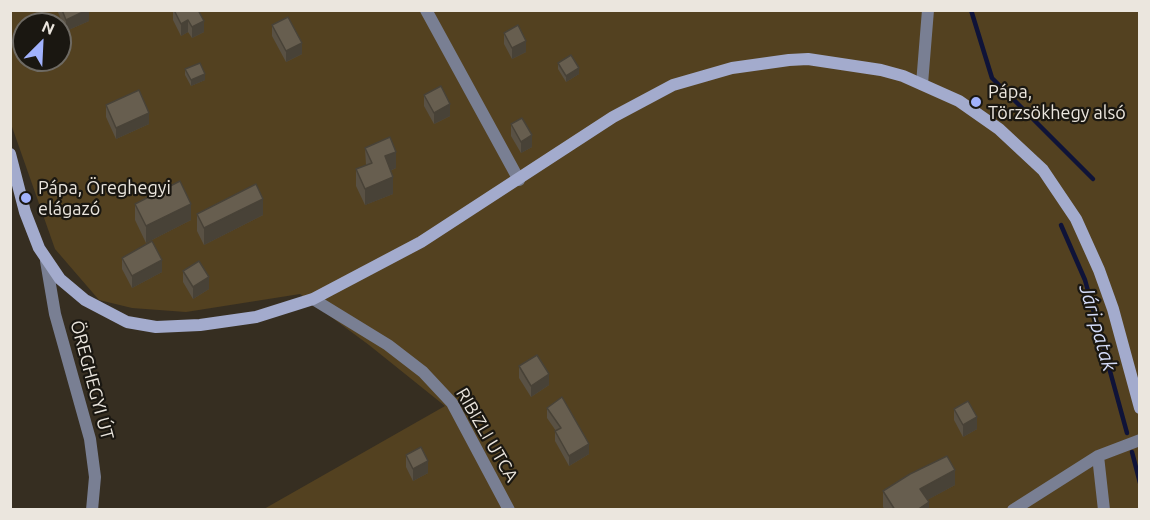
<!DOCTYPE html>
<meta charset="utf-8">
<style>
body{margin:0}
#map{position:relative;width:1150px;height:520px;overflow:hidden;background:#362e21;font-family:Ubuntu,sans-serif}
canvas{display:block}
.frame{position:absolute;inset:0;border:12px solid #ebe6de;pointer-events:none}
.north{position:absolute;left:12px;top:12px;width:60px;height:60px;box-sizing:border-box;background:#1a1711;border:2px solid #6e6a63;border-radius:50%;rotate:24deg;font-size:16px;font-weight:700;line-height:24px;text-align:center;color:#ebe6de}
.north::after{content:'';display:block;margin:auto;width:21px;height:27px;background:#a1b2fd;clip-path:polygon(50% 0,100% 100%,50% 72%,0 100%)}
</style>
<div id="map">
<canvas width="1150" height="520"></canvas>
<div class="frame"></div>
<div class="north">N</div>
</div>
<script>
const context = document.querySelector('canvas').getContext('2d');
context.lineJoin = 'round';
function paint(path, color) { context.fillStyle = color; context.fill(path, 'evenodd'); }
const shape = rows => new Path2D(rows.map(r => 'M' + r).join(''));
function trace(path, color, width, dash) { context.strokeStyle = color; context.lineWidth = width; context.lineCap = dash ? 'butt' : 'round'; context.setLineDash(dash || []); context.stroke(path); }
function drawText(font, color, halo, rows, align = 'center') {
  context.font = font + ' Ubuntu,sans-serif'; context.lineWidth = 4.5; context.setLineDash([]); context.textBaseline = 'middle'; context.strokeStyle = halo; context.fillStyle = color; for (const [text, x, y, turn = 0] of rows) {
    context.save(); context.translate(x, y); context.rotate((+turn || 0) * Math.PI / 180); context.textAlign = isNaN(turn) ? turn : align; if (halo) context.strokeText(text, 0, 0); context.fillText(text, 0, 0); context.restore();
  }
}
paint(shape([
 [10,11,1139,11,1139,509,264,509,445,406,369,345,300,294,186,312,132,308,99,300,55,249,11,124],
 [24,24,60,24,60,60,24,60]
]), '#534120');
trace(shape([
 [971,10,992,78,1093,179],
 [1061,225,1085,280,1127,433],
 [1132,452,1140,483]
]), '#0f1338', 4.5);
trace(shape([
 [426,10,519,180],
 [922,84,928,10],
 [46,261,55,314,90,439,95,477,92,510],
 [313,299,388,345,423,372,452,403,509,510],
 [1098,456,1104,510],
 [1013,510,1098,456,1140,440]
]), '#797f93', 12);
trace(shape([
 [10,154,25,212,39,248,60,279,85,300,127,322,156,327,200,325,256,317,313,299,421,242,613,117,673,85,732,68,789,60,808,59,881,70,903,76,959,101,999,129,1043,170,1076,219,1099,270,1113,309,1140,408]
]), '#a3abcd', 12);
paint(shape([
 [57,10,89,10,89,21,66,31],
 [173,10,198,10,204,32,192,38,188,32,181,36,173,20],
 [272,25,302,54,286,62,272,36],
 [504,33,526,52,512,59,504,44],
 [558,63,579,74,566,82,558,69],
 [185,69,205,80,191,86,185,75],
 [424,95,450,116,434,124,424,106],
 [106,105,149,124,116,139,106,117],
 [511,124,532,147,521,153,511,136],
 [365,148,396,168,390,171,393,194,365,205,356,186,356,169,366,165],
 [135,204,191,220,146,243,135,220],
 [197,214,263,215,204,245,197,231],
 [122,258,162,272,132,288,122,269],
 [183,271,209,289,193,299,183,282],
 [519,366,549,385,531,397,519,378],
 [547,408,589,454,569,466,555,441,555,431,556,431,547,418],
 [954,409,977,429,963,437,954,420],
 [406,455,428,473,413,481,406,467],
 [955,485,927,500,929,510,885,510,883,507,883,491]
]), '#595144');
paint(shape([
 [87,10,89,10,89,21,66,31,66,20],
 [188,20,188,32,181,36,181,24],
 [204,21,204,32,192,38,192,27],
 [526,41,526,52,512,59,512,48],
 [302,43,302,54,286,62,286,51],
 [579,68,579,74,566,82,566,76],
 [205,74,205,80,191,86,191,80],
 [450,104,450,116,434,124,434,113],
 [149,113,149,124,116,139,116,128],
 [532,135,532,147,521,153,521,142],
 [396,152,396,168,385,173,385,156],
 [393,177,393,194,365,205,365,189],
 [263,199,263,215,204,245,204,228],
 [191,204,191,220,146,243,146,226],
 [162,260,162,272,132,288,132,276],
 [209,277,209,289,193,299,193,287],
 [549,374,549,385,531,397,531,386],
 [977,417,977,429,963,437,963,425],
 [589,444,589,454,569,466,569,456],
 [428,461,428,473,413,481,413,469],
 [955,470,955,485,920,504,920,489],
 [929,502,929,510,917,510]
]), '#484237');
const building = shape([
 [62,10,87,10,66,20,62,10],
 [174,10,198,10,204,21,192,27,188,20,181,24,174,10],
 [288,17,302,43,286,51,272,25,288,17],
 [518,25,526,41,512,48,504,33,518,25],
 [571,55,579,68,566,76,558,63,571,55],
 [200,63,205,74,191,80,185,69,200,63],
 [441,86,450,104,434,113,424,95,441,86],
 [139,90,149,113,116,128,106,105,139,90],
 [522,118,532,135,521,142,511,124,522,118],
 [390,137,396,152,385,156,393,177,365,189,356,169,372,163,365,148,390,137],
 [180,181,191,204,146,226,135,204,180,181],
 [256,184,263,199,204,228,197,214,256,184],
 [152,241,162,260,132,276,122,258,152,241],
 [199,261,209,277,193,287,183,271,199,261],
 [537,355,549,374,531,386,519,366,537,355],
 [562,397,589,444,569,456,555,431,561,428,547,408,562,397],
 [968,401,977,417,963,425,954,409,968,401],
 [421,447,428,461,413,469,406,455,421,447],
 [947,456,955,470,920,489,929,502,917,510,895,510,883,491,910,474,947,456]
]);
paint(building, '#675e4f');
trace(building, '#484237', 1.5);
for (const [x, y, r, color] of [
 [976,102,6,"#a1b2fd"],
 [26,198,6,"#a1b2fd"]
]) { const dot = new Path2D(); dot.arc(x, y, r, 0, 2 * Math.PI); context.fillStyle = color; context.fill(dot); trace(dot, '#1a1711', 2); }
drawText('18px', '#ebe6de', '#1a1711', [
 ["Pápa,",988,92],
 ["Törzsökhegy alsó",988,113],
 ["Pápa, Öreghegyi",38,188],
 ["elágazó",38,209]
], 'left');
drawText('18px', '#ebe6de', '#1a1711', [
 ["ÖREGHEGYI ÚT",92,380,75],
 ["RIBIZLI UTCA",487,435,60]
]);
drawText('italic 20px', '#d4dcf9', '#1a1711', [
 ["Jári-patak",1098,328,74]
]);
</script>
